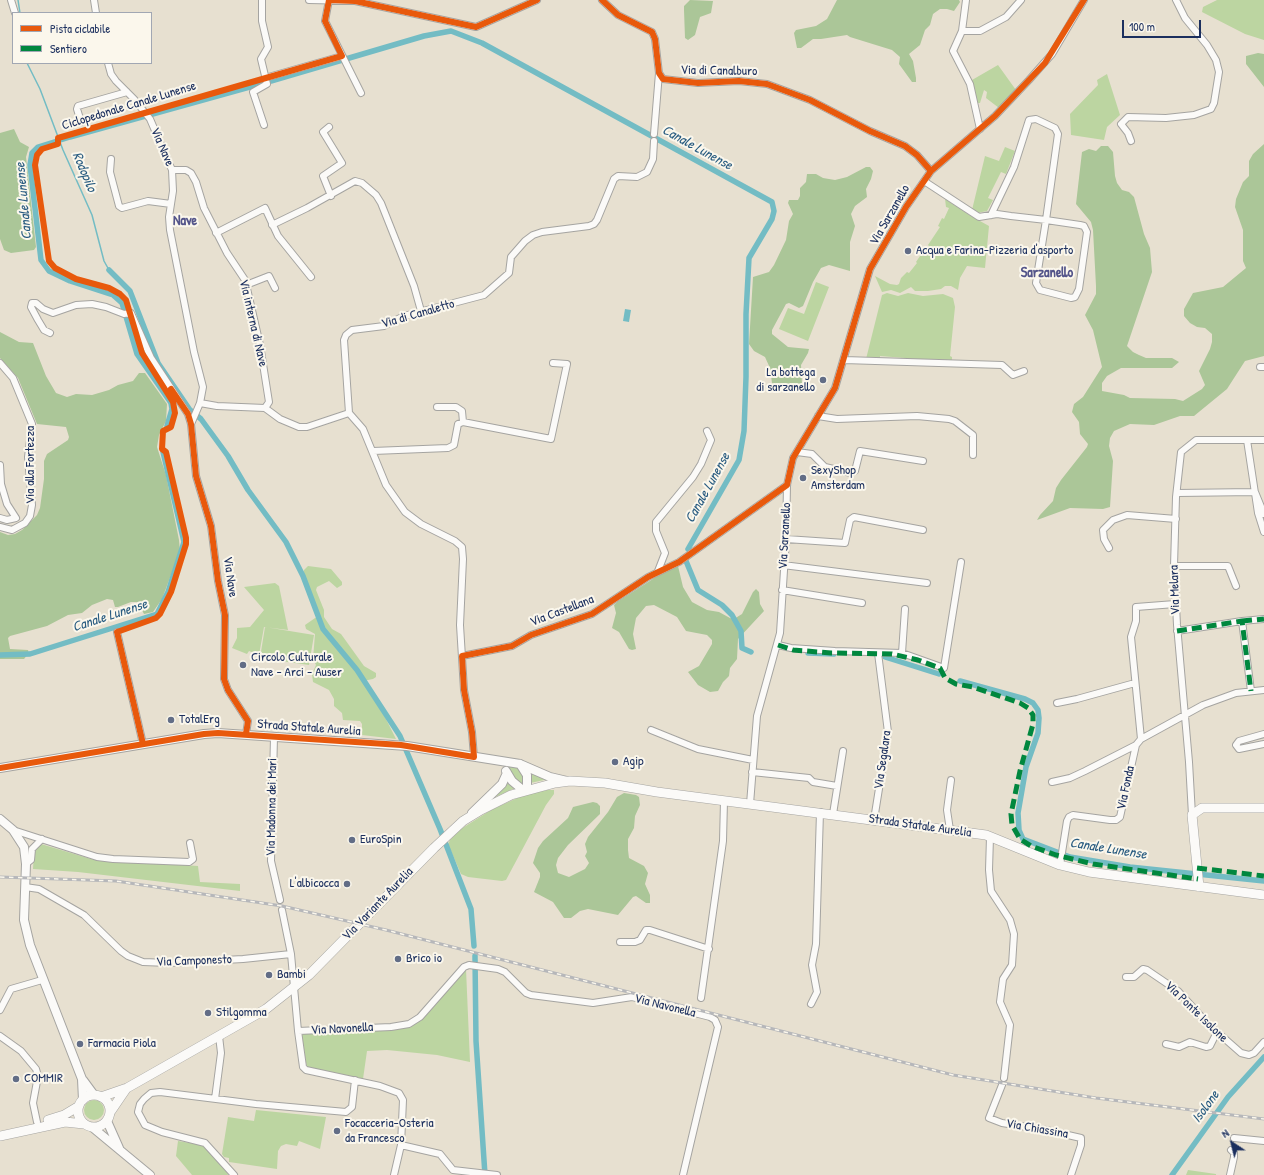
<!DOCTYPE html>
<style>
body{margin:0}
#map{position:relative;width:1264px;height:1175px;overflow:hidden;background:#e7e0d0;font-family:"Patrick Hand",sans-serif}
canvas{display:block}
.legend{position:absolute;left:12px;top:12px;width:140px;height:52px;box-sizing:border-box;background:#fbf7ec;border:1px solid #a1a7b3;margin:0;padding:5px 7px;list-style:none;font-size:12px;color:#1b2f5e}
.legend li{display:flex;align-items:center;gap:8px;height:20px}
.legend b{width:20px;border:1px solid #a1a7b3}
.north{position:absolute;left:1212px;top:1123px;width:40px;height:40px;-webkit-text-stroke:3px #fbf7ec;paint-order:stroke;rotate:325deg;font-size:11px;font-weight:700;line-height:16px;text-align:center;color:#1b2f5e}
.north::after{content:'';display:block;margin:auto;width:14px;height:18px;background:#1b2f5e;clip-path:polygon(50% 0,100% 100%,50% 72%,0 100%)}
.scale{position:absolute;left:1122px;top:20px;width:79px;height:18px;box-sizing:border-box;border:2px solid #1b2f5e;border-top:0;padding-left:5px;font-size:12px;line-height:14px;white-space:nowrap;color:#1b2f5e;-webkit-text-stroke:3px #fbf7ec;paint-order:stroke}
</style>
<div id="map">
<canvas width="1264" height="1175"></canvas>
<ul class="legend">
<li><b style="height:5px;background:#e8590c"></b>Pista ciclabile</li>
<li><b style="height:5px;background:#00873e"></b>Sentiero</li>
</ul>
<div class="north">N</div>
<div class="scale">100 m</div>
</div>
<script>
const context = document.querySelector('canvas').getContext('2d');
context.lineJoin = 'round';
function paint(path, color) { context.fillStyle = color; context.fill(path, 'evenodd'); }
const shape = rows => new Path2D(rows.map(r => 'M' + r).join(''));
function trace(path, color, width, dash) { context.strokeStyle = color; context.lineWidth = width; context.lineCap = dash ? 'butt' : 'round'; context.setLineDash(dash || []); context.stroke(path); }
function drawText(font, color, halo, rows, align = 'center') {
  context.font = font + ' "Patrick Hand",sans-serif'; context.lineWidth = 4; context.setLineDash([]); context.textBaseline = 'middle'; context.strokeStyle = halo; context.fillStyle = color; for (const [text, x, y, turn = 0] of rows) {
    context.save(); context.translate(x, y); context.rotate((+turn || 0) * Math.PI / 180); context.textAlign = isNaN(turn) ? turn : align; if (halo) context.strokeText(text, 0, 0); context.fillText(text, 0, 0); context.restore();
  }
}
paint(shape([
 [1217,0,1264,0,1264,40,1245,34,1202,12,1203,7],
 [998,65,1016,90,999,108,986,98,987,92,984,90,980,103,976,103,972,80],
 [1107,74,1120,115,1107,127,1104,140,1071,135,1070,114,1098,85,1097,80],
 [1005,147,1015,151,1006,174,1001,172,988,198,993,200,987,211,977,213,972,210,985,156,999,161],
 [945,199,971,216,989,226,985,268,967,266,960,278,958,290,951,286,945,286,941,289,928,291,915,291,911,287,900,293,891,290,882,292,875,276,890,284,897,285,899,284,901,278,907,272,909,273,917,263,916,262,920,256,922,256,929,246,928,245,940,227,938,226,942,218,944,219,949,208,946,207],
 [816,282,829,287,808,341,779,329,788,308,804,314],
 [887,293,898,296,908,293,923,296,943,294,953,298,955,307,950,356,952,357,952,361,905,360,905,358,880,356,880,360,866,359,882,295],
 [308,566,331,569,342,582,342,585,337,588,329,581,317,587,316,590,324,610,324,617,332,629,341,634,364,666,376,673,376,677,373,679,363,681,382,711,396,739,362,735,362,724,360,721,343,720,342,713,334,706,334,699,329,690,313,682,312,674,316,665,313,659,315,634,306,629,305,625,318,616,303,574,304,570],
 [275,583,279,586,288,630,264,627,259,655,249,651,247,654,232,648,237,638,237,628,250,627,264,610,244,587],
 [265,627,314,635,309,665,260,658],
 [507,765,515,766,523,773,524,784,522,786,519,785],
 [527,769,549,779,530,783],
 [508,783,515,788,491,799,497,795],
 [547,790,554,790,554,794,546,805,506,880,502,881,468,877,461,874,448,844,450,840,461,829,491,810,526,794],
 [41,844,91,859,198,866,200,882,240,884,240,891,78,872,33,869,34,853],
 [466,969,470,1062,437,1055,387,1050,367,1051,363,1079,309,1069,307,1067,301,1037,303,1034,410,1027,425,1015],
 '84 1110a10 10 0 1 1 20 0a10 10 0 1 1-20 0Z',
 [256,1110,326,1117,320,1149,299,1141,297,1146,286,1144,281,1146,278,1151,277,1169,229,1162,229,1158,224,1157,222,1154,228,1117,254,1121],
 [178,1141,202,1145,227,1171,228,1175,192,1175,176,1156],
 [1188,1170,1216,1174,1216,1175,1186,1175]
]), '#bcd5a1');
paint(shape([
 [690,0,713,1,711,13,700,17,695,35,688,40,685,38,684,10,684,6],
 [837,0,959,0,960,2,954,11,947,9,940,9,933,14,930,25,925,30,920,45,909,54,913,61,916,78,916,82,912,82,899,64,900,57,892,50,850,37,847,35,821,39,813,39,801,48,797,48,794,33,796,30,816,26,827,19],
 [1258,53,1264,54,1264,87,1246,64,1246,56],
 [14,129,20,142,29,147,26,157,36,247,34,250,11,253,4,250,0,239,0,133],
 [1264,144,1264,356,1245,361,1227,389,1194,416,1180,416,1154,425,1130,424,1114,431,1110,438,1109,446,1113,461,1110,507,1103,509,1070,508,1037,520,1040,515,1053,501,1056,488,1061,480,1087,447,1088,444,1080,434,1079,422,1072,412,1074,404,1083,397,1102,367,1093,330,1085,315,1096,294,1096,286,1093,230,1091,222,1076,204,1082,152,1089,149,1096,151,1101,146,1108,146,1113,152,1115,176,1117,183,1122,190,1129,192,1134,197,1144,234,1150,248,1152,272,1127,346,1133,352,1139,355,1146,358,1172,358,1179,362,1172,368,1121,368,1107,376,1102,383,1102,391,1124,395,1130,398,1175,399,1183,401,1202,389,1205,385,1199,371,1210,349,1212,342,1212,334,1205,328,1197,327,1190,323,1184,316,1184,309,1193,293,1223,287,1246,268,1243,261,1243,230,1235,207,1236,199,1243,182,1249,176,1249,161,1253,154],
 [866,167,870,167,873,171,871,179,866,189,867,197,855,206,851,214,855,226,850,242,850,271,829,265,821,268,813,282,803,306,799,308,789,303,786,304,772,330,772,334,788,347,809,349,808,353,801,365,802,385,798,390,772,383,770,368,765,357,754,351,749,344,753,277,769,272,774,265,786,240,789,221,793,214,788,203,789,200,798,200,800,196,800,188,806,182,807,174,816,174,823,178,835,180,847,177],
 [0,332,19,342,33,343,46,376,56,393,67,397,76,394,92,395,109,390,118,385,133,381,139,373,145,373,167,404,166,421,159,435,157,447,166,475,179,540,180,551,162,599,153,612,144,614,138,602,131,602,118,607,115,607,113,600,107,599,92,605,82,613,68,615,47,626,10,636,8,638,10,649,28,650,29,653,24,659,0,659,0,532,8,535,15,534,22,530,37,515,40,508,44,479,44,461,47,454,68,440,69,437,66,427,37,424,18,378,0,358],
 [678,566,683,587,692,602,707,610,719,612,730,618,734,619,742,614,753,592,756,589,759,592,760,604,764,611,738,639,737,659,730,668,729,676,723,682,718,691,710,692,698,685,688,672,699,666,712,644,712,640,707,635,686,631,677,617,654,605,646,606,636,618,633,634,636,649,632,650,629,649,619,632,612,628,616,613,614,605,617,602,656,577],
 [624,793,636,795,639,797,640,805,635,816,634,828,628,839,628,850,629,858,644,866,648,873,645,884,650,895,650,903,646,903,636,896,633,897,618,915,588,909,580,911,571,918,564,918,553,902,534,892,540,877,540,873,533,863,538,848,543,841,568,818,573,807,593,802,597,803,600,806,600,814,568,845,558,858,556,865,558,873,569,877,585,869,589,863,585,856,587,852,585,844,588,837,608,812,617,797]
]), '#abc698');
paint(shape([
 [625,309,631,310,629,322,623,321]
]), '#73bcc4');
trace(shape([
 [18,0,20,13],
 [27,63,40,89,63,150,92,215,104,261,109,270]
]), '#73bcc4', 1.5);
trace(shape([
 [271,81,424,36,451,31,482,43,772,202,774,211,772,219,749,258,746,314,746,377,744,431,739,460,688,549],
 [109,270,130,291,158,363,190,410,201,419,228,456,248,490,286,542,303,576,323,629,357,670,400,736,440,829,471,909,474,946],
 [167,426,172,409,171,403,137,354,122,303,113,295,70,281,49,271,41,260,30,165,32,153,38,147,70,137,264,83],
 [686,561,698,590,722,605,732,615,741,631,742,648,751,652],
 [808,653,834,654],
 [0,655,30,654,157,614,168,592,184,542,163,452],
 [885,657,939,674],
 [960,681,1025,699,1033,703,1038,710,1039,718,1038,733,1026,767,1018,813,1019,830,1023,839,1070,857,1130,867,1264,881],
 [475,956,476,1041,485,1175],
 [1172,1175,1228,1097,1264,1057]
]), '#73bcc4', 5.5);
const street = shape([
 [11,0,15,13],
 [94,0,96,13],
 [262,0,262,21,268,47,261,59,267,84,253,92,264,125],
 [309,0,355,1,476,27,537,0],
 [329,0,325,21,361,93],
 [602,0,618,15,652,32,655,39,659,73,663,79,698,83,739,81,767,84,810,100,870,131,905,146,917,155,931,171],
 [966,0,962,31,953,51,970,84,980,129],
 [962,31,980,31,1006,17,1021,0],
 [108,63,111,74,116,81,134,99,150,119,172,170,173,191,169,217,170,230,194,352,203,387,200,403,191,424],
 [265,78,342,56],
 [81,122,77,109,78,106,127,92],
 [329,127,323,132,342,163,323,176,331,196],
 [654,134,659,73],
 [1131,141,1128,133,1121,124,1128,117,1166,118,1194,115,1211,109,1214,103,1219,72,1216,60,1207,45,1185,18,1176,0],
 [111,159,110,172,119,206,122,208,148,201,171,204],
 [172,170,186,170,191,173,196,182,204,208,227,253,245,280,260,345,269,402,265,408],
 [924,181,979,217,997,214,1011,216,1046,220,1080,225,1084,226,1087,232,1079,289,1075,297,1071,298,1040,290,1036,283,1046,220,1058,134,1055,128,1036,119,1029,120,1014,167,991,215],
 [272,225,307,208,355,181,362,183,376,195,381,203,414,286,421,311],
 [216,233,265,208,278,236,311,277],
 [246,285,269,276,275,288],
 [50,333,44,330,38,320,31,307,32,303,36,303,43,309,53,313,76,305,92,304,106,307,124,314,131,313,151,358,188,414,191,424,196,476,211,526,218,581,225,615,224,679,228,690,248,721,246,734],
 [844,360,1002,365,1013,375,1024,371],
 [0,363,13,378,32,424,28,457,32,505,30,516,25,523,12,530,0,527],
 [1260,367,1264,367],
 [200,403,217,406,265,408,280,419,299,427,307,427,349,413],
 [437,407,456,407,462,411,463,422],
 [818,416,837,419,917,416,949,419,955,421,973,435,973,455],
 [1247,440,1258,513,1264,532],
 [373,451,448,448,454,445,458,424,463,422,551,439,567,364,553,363],
 [797,452,812,454,825,467,851,473,855,471,860,451,923,461],
 [0,465,1,484,7,504,16,518,7,520,0,518],
 [1177,493,1255,492,1264,514],
 [786,539,845,543,850,520,854,517,923,530],
 [1109,548,1104,539,1103,530,1113,520,1127,515,1176,519],
 [783,565,927,583],
 [1174,566,1228,566,1236,586],
 [658,571,665,553,656,531,656,522,693,477,701,464,711,440,707,431],
 [782,590,862,603],
 [1242,621,1264,619],
 [1177,631,1242,621,1251,691],
 [117,632,143,744],
 [778,645,791,648,835,651,902,653,944,668,961,562],
 [902,653,905,609],
 [462,656,512,646,531,635,592,614,648,577,679,562,787,485],
 [1057,703,1077,699,1135,683],
 [651,730,698,749,753,760],
 [1264,734,1239,741,1236,745,1239,749,1264,744],
 [274,737,271,861,280,900],
 [1141,739,1131,637,1136,621,1136,607,1175,604],
 [474,757,472,732,464,690,460,625,463,559,462,547,455,541,421,524,405,512,386,485,363,429,349,413,344,340,346,335,352,330,384,326,404,316,484,295,509,273,511,257,525,241,533,235,542,232,589,226,594,224,597,220,614,179,618,176,637,177,647,172,653,159,654,141],
 [752,772,809,778,813,782,837,786],
 [1052,782,1070,778,1085,771,1136,745,1141,739,1203,705,1236,693,1264,690],
 [750,804,757,716,780,633,786,539,787,485,793,458,835,388,870,269,906,207,931,171,995,116,1029,80,1052,54,1084,0],
 [833,814,843,751],
 [1192,815,1189,762,1177,625,1174,566,1176,497,1181,452,1196,440,1264,440],
 [874,820,888,732,878,653],
 [13,830,97,857,113,859,189,862,193,859,190,843],
 [950,830,947,810,951,780],
 [990,837,989,870,991,891,1010,920,1014,934,1012,965,1003,979,1000,1002,1010,1025,1004,1078],
 [26,864,31,860,32,849,42,839],
 [1060,865,1067,821,1069,817,1073,815,1110,820,1116,820,1120,817,1136,745],
 [25,887,39,889,84,915,121,951,128,956,143,962,169,963,243,959,291,954],
 [282,910,291,954,298,1031,303,1067,306,1070,380,1086,399,1093,403,1100,401,1145,440,1154,453,1170,497,1175],
 [620,942,635,942,640,940,646,930,650,930,709,949],
 [1126,977,1134,977,1143,969,1147,970,1178,991,1208,1024,1241,1053,1249,1055,1254,1053,1264,1042],
 [701,998,723,841,724,801],
 [811,1004,817,992,812,965,816,944,820,812],
 [0,1010,11,989,42,980],
 [298,1031,391,1027,409,1024,420,1017,464,967,469,965,498,969,505,972,526,993,531,995,593,1003,632,997,710,1017,715,1020,718,1027,683,1175],
 [0,1036,21,1051,36,1069,38,1076,33,1103,37,1122],
 [1166,1044,1179,1047,1190,1042,1206,1047,1210,1046,1217,1032],
 [1002,1085,989,1118,1002,1123,1046,1130,1081,1138,1081,1145,1071,1175],
 [215,1099,221,1053,219,1036],
 [1234,1138,1264,1141],
 [234,1175,205,1143,162,1132,145,1125,138,1112,140,1104,144,1099,151,1093,160,1092,256,1104,346,1112,352,1107,355,1080],
 [394,1175,401,1145],
 [1230,1175,1234,1157,1234,1153,1231,1150]
]);
const secondary = shape([
 [520,764,527,775,527,790],
 [0,768,204,734,218,733,407,746,520,764,550,777,567,781],
 [506,771,512,781,524,791],
 [472,813,502,784,507,773],
 [0,819,13,830,24,847,26,864,24,920,30,945,82,1079,83,1100],
 [83,1080,94,1095],
 [107,1121,119,1148],
 [92,1127,150,1175]
]);
const primary = shape([
 [1199,887,1192,815,1202,808,1264,808],
 '78 1111a16 16 0 1 1 32 0a16 16 0 1 1-32 0Z',
 [101,1097,127,1088,266,1009,309,975,434,848,463,821,481,810,511,795,555,783,570,781,605,783,657,792,986,835,1060,865,1089,872,1264,895],
 [111,1111,126,1089],
 [48,1120,64,1115,79,1106],
 [0,1136,65,1122,84,1124]
]);
trace(street, '#a5a4a1', 8);
trace(secondary, '#a5a4a1', 10);
trace(primary, '#a5a4a1', 10);
trace(street, '#fbfaf8', 6);
trace(secondary, '#fbfaf8', 8);
trace(primary, '#fbfaf8', 9);
const rail = shape([
 [0,877,116,881,282,906,386,930,953,1075,1096,1098,1264,1119]
]);
trace(rail, '#b6b7ba', 3);
trace(rail, '#fbf7ec', 1.5, [4.5]);
trace(shape([
 [1242,621,1264,619],
 [1177,631,1242,621,1251,691],
 [778,645,793,650,831,653,892,654,918,660,940,668,945,678,956,684,973,687,1020,703,1028,708,1033,715,1033,724,1020,771,1011,814,1012,825,1020,839,1031,846,1056,855,1093,864,1198,879],
 [1197,868,1264,876]
]), '#00873e', 5, [10, 5]);
trace(shape([
 [602,0,618,15,652,32,655,39,659,73,663,79,698,83,739,81,767,84,810,100,870,131,905,146,917,155,931,171],
 [171,389,188,414,191,424,196,476,211,526,218,581,225,615,224,679,228,690,248,721,246,734],
 [143,744,117,632,156,618,160,614,171,592,186,544,186,538,166,452,162,449,163,431,171,427,175,413,173,402,142,353,126,300,120,294,109,288,76,279,55,268,49,261,35,165,37,155,42,149,58,144,58,138,342,56,325,21,329,0,355,1,476,27,537,0],
 [0,768,204,734,218,733,401,745,474,757,472,732,464,690,462,656,512,646,531,635,592,614,648,577,679,562,787,485,793,458,835,388,870,269,906,207,931,171,995,116,1045,63,1084,0]
]), '#e8590c', 6);
for (const [x, y, r, color] of [
 [908,251,4,"#626d86"],
 [823,380,4,"#626d86"],
 [803,478,4,"#626d86"],
 [243,665,4,"#626d86"],
 [171,720,4,"#626d86"],
 [615,762,4,"#626d86"],
 [352,840,4,"#626d86"],
 [347,884,4,"#626d86"],
 [398,959,4,"#626d86"],
 [269,975,4,"#626d86"],
 [208,1013,4,"#626d86"],
 [80,1044,4,"#626d86"],
 [16,1079,4,"#626d86"],
 [337,1131,4,"#626d86"]
]) { const dot = new Path2D(); dot.arc(x, y, r, 0, 2 * Math.PI); context.fillStyle = color; context.fill(dot); trace(dot, '#fbf7ec', 1.5); }
drawText('13px', '#1b2f5e', '#fbf7ec', [
 ["Via di Canalburo",719,71,1],
 ["Ciclopedonale Canale Lunense",129,106,-17],
 ["Via Nave",162,147,67],
 ["Via Sarzanello",890,215,-60],
 ["Via di Canaletto",418,314,-16],
 ["Via interna di Nave",253,323,77],
 ["Via alla Fortezza",31,465,-90],
 ["Via Sarzanello",785,536,-87],
 ["Via Nave",230,577,82],
 ["Via Melara",1175,590,-92],
 ["Via Castellana",562,611,-21],
 ["Strada Statale Aurelia",309,728,4],
 ["Via Segalara",883,760,-82],
 ["Via Fonda",1126,788,-78],
 ["Via Madonna dei Mari",272,807,-89],
 ["Strada Statale Aurelia",920,826,8],
 ["Via Variante Aurelia",378,904,-46],
 ["Via Camponesto",194,961,-2],
 ["Via Navonella",665,1006,14],
 ["Via Ponte Isolone",1196,1012,44],
 ["Via Navonella",342,1029,-3],
 ["Via Chiassina",1037,1129,10]
]);
drawText('13px', '#1b2f5e', '#fbf7ec', [
 ["Acqua e Farina-Pizzeria d'asporto",916,251],
 ["La bottega",815,373,"right"],
 ["di sarzanello",815,388,"right"],
 ["SexyShop",811,471],
 ["Amsterdam",811,486],
 ["Circolo Culturale",251,658],
 ["Nave - Arci - Auser",251,673],
 ["TotalErg",179,720],
 ["Agip",623,762],
 ["EuroSpin",360,840],
 ["L'albicocca",339,884,"right"],
 ["Brico io",406,959],
 ["Bambi",277,975],
 ["Stilgomma",216,1013],
 ["Farmacia Piola",88,1044],
 ["COMMIR",24,1079],
 ["Focacceria-Osteria",345,1124],
 ["da Francesco",345,1139]
], 'left');
drawText('italic 14px', '#285b80', '#fbf7ec', [
 ["Canale Lunense",697,148,29],
 ["Rodopilo",84,172,67],
 ["Canale Lunense",24,201,-95],
 ["Canale Lunense",708,488,-61],
 ["Canale Lunense",110,616,-18],
 ["Canale Lunense",1108,849,9],
 ["Isolone",1206,1107,-54]
]);
drawText('bold 14px', '#54558a', '#fbf7ec', [
 ["Nave",185,221],
 ["Sarzanello",1047,273]
]);
</script>
